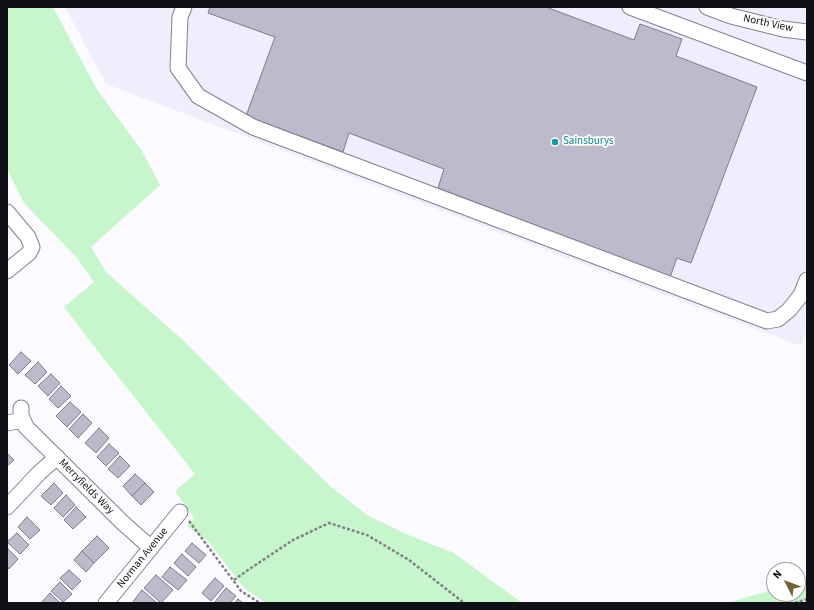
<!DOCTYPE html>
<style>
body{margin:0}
#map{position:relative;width:814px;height:610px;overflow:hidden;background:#fbfafe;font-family:"Source Sans 3",sans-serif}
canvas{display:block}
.frame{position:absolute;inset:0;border:8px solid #111016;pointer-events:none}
.north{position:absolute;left:766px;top:562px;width:40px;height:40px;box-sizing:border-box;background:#fff;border:1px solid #a09fa2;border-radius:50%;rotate:312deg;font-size:11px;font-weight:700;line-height:16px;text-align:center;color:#111016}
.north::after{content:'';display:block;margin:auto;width:14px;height:18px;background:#746331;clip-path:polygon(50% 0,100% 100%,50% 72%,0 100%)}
</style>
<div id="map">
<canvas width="814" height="610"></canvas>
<div class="frame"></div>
<div class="north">N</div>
</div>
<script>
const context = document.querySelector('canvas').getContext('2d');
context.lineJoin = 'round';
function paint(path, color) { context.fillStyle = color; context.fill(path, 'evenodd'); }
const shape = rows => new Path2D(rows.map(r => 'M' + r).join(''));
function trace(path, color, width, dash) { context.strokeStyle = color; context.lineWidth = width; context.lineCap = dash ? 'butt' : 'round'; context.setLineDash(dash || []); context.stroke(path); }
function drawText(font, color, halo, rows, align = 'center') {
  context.font = font + ' "Source Sans 3",sans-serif'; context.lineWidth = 3.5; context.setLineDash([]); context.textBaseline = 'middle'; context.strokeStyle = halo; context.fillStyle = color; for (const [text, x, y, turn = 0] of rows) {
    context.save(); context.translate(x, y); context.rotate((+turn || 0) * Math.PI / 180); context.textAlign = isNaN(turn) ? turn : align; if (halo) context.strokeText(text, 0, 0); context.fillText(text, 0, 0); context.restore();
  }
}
paint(shape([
 [65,7,807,7,807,328,801,346,106,84]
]), '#f0edfd');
paint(shape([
 [7,7,53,7,96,88,142,151,160,185,91,247,107,273,186,343,232,390,330,486,367,515,406,534,454,553,522,603,266,603,244,588,208,541,187,526,194,518,175,491,195,474,86,336,64,307,94,282,77,258,24,203,7,169],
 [807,578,807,603,728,603,774,589,774,594,798,594,798,581]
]), '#c7f6cc');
const building = shape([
 [210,7,546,7,634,40,640,24,682,39,676,56,757,87,691,263,677,258,670,277,438,188,444,169,349,133,343,152,246,116,275,37,208,13,210,7],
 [21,352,31,361,18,374,9,365,21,352],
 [38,362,47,372,35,384,25,375,38,362],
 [51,374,60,383,48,396,38,386,51,374],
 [61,386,71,396,58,408,49,399,61,386],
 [70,402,81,412,67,427,56,416,70,402],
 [83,414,92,423,78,438,69,429,83,414],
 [99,428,109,438,96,453,85,443,99,428],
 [109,444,119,453,106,466,97,457,109,444],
 [7,453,14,460,7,466,7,453],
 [120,456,130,466,118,478,108,469,120,456],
 [135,474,145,483,132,496,123,486,135,474],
 [54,483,63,493,51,505,41,496,54,483],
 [145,483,154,492,141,505,132,496,145,483],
 [66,495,75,505,63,517,54,508,66,495],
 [76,507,86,517,73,529,64,520,76,507],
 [27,517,40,530,30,539,18,527,27,517],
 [17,533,29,545,20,554,7,542,17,533],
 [97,536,109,548,94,563,82,551,97,536],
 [192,543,206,555,199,563,185,551,192,543],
 [7,548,18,559,9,569,7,566,7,548],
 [82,551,94,563,86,572,74,560,82,551],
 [182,554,196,567,188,576,174,563,182,554],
 [170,567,187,580,178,590,162,577,170,567],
 [69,570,81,581,72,590,60,578,69,570],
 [156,575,173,590,161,603,144,588,156,575],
 [215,578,224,586,211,601,202,593,215,578],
 [60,582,72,594,63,602,51,591,60,582],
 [226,588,236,596,230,603,214,603,226,588],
 [142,590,157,603,132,603,142,590],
 [50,593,60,603,41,603,50,593],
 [238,599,243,603,235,603,238,599]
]);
paint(building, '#bdbacc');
trace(building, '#7d7a8b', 1);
const minor = shape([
 [184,7,180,17,178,68,198,96,253,127,767,321,778,319,789,310,801,295,807,280],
 [630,7,807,73],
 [707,7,731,16,783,29,807,32],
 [7,212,28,237,32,247,29,253,7,271],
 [21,408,21,415,26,427,123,523,151,548],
 [7,423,18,421,24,423],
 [7,507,39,473,57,457],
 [106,603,180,512]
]);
trace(minor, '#827f90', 17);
trace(shape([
 [189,521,241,591,260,603],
 [234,580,248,570,293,540,329,523,367,535,409,560,464,603],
 [795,603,807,599]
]), '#818085', 2.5, [3, 2]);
trace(minor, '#fff', 15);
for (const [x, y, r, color] of [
 [555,142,4,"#0f9aa8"]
]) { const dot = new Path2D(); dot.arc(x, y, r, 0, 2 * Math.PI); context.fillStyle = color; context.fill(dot); trace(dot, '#fff', 1.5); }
drawText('11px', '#111016', '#fff', [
 ["North View",768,24,12],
 ["Merryfields Way",86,487,45],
 ["Norman Avenue",143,558,-51]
]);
drawText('11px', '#0d838f', '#fff', [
 ["Sainsburys",563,142]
], 'left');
</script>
